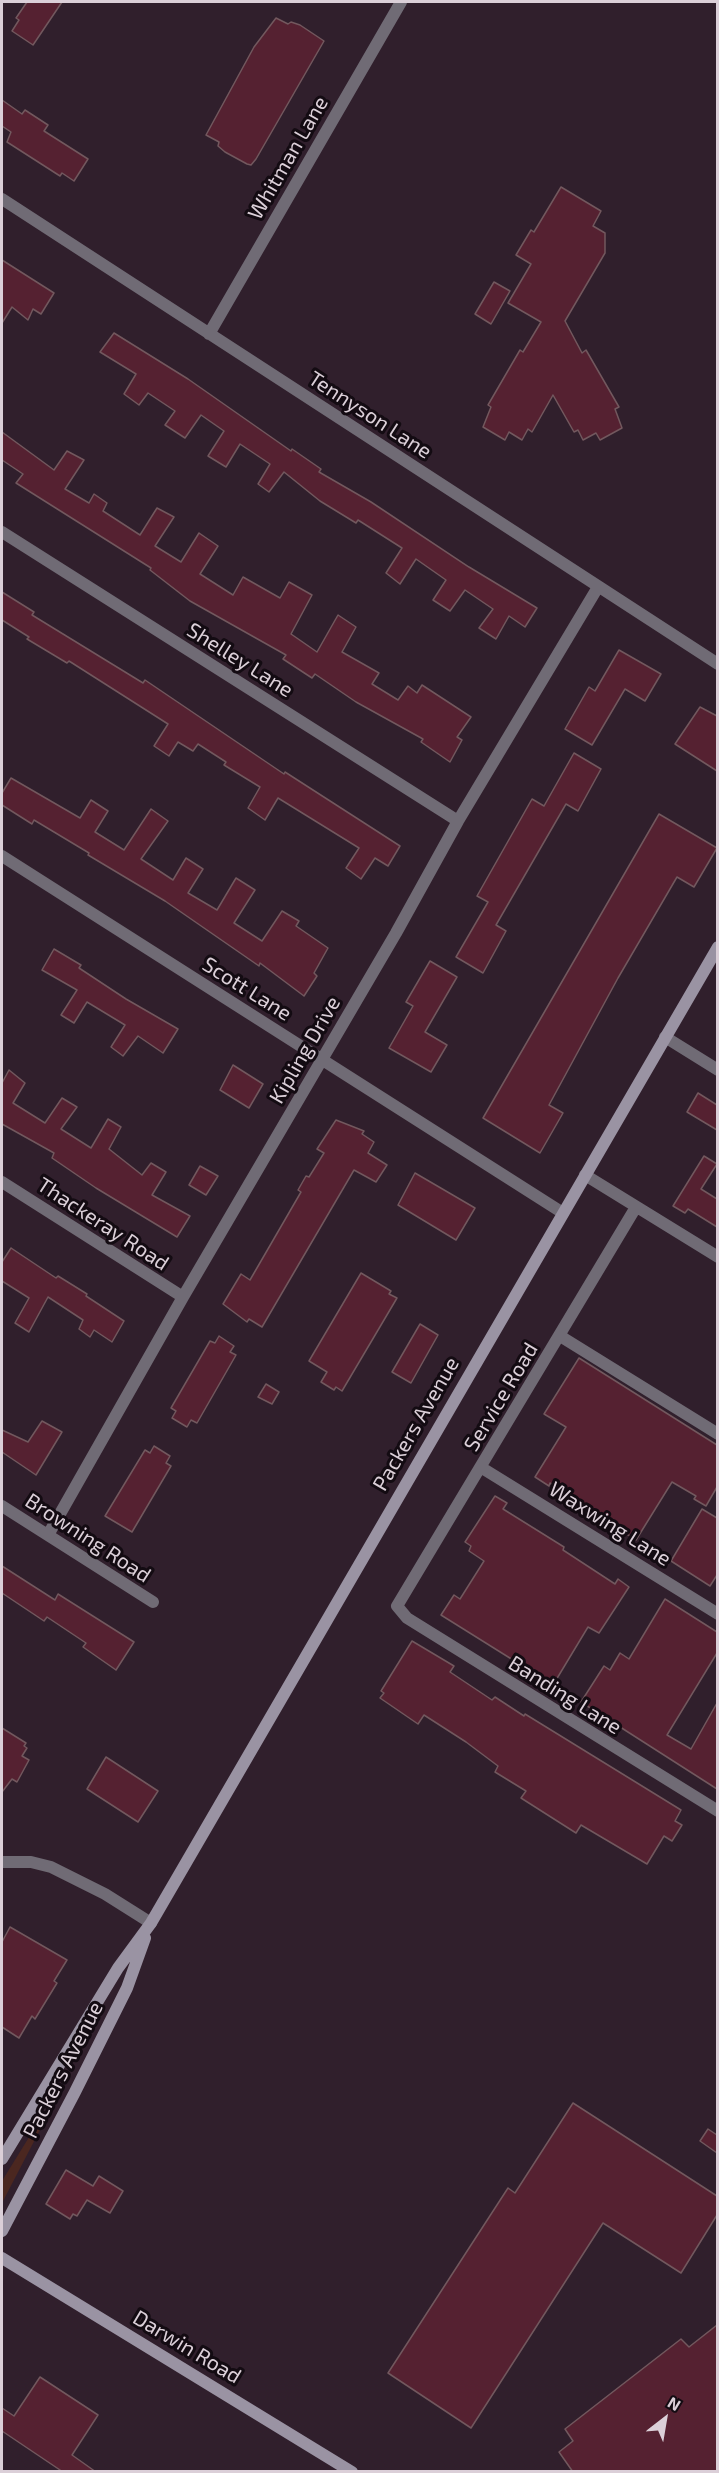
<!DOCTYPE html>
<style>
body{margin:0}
#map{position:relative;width:719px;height:2473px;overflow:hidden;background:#301f2c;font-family:"Exo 2",sans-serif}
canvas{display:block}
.frame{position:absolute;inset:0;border:3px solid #dbcfd8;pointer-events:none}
.north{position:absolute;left:635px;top:2389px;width:60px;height:60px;-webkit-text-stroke:4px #130b12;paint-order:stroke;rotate:31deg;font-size:16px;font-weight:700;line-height:24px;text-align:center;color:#dbcfd8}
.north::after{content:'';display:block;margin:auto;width:21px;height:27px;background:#dbcfd8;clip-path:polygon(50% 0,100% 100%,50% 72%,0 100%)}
</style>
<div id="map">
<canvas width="719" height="2473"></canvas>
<div class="frame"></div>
<div class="north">N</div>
</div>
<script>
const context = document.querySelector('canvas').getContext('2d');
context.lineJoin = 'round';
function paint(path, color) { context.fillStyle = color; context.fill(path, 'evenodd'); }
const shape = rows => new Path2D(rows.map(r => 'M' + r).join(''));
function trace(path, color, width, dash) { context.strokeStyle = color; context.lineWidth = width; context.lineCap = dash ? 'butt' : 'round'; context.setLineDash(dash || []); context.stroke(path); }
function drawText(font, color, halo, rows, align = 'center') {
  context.font = font + ' "Exo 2",sans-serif'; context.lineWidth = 6; context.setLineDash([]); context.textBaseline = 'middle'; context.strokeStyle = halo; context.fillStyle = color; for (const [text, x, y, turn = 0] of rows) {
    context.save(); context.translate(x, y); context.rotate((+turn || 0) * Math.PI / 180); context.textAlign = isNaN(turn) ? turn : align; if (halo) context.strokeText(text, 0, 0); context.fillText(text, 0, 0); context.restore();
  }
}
paint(shape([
 [39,2121,43,2124,2,2203,2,2181]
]), '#4b2720');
const building = shape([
 [27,2,62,2,33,45,12,31,19,20,16,18,27,2],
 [276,18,288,24,291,22,300,25,324,41,256,159,251,165,247,164,225,152,218,146,219,142,206,135,254,47,276,18],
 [2,100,22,114,25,110,48,125,44,131,88,159,74,181,62,173,60,176,7,142,11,132,2,126,2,100],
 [561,187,601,211,593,226,605,233,605,253,565,321,582,353,586,350,619,407,615,409,622,428,600,440,596,433,583,440,578,430,574,432,553,395,532,432,528,429,522,440,509,432,505,440,483,427,491,407,488,405,520,350,523,352,541,322,508,303,531,264,516,255,531,230,534,232,561,187],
 [2,260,54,293,41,314,33,309,28,320,12,307,2,323,2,260],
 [494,282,510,291,491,324,475,314,494,282],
 [114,333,188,379,291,451,292,449,321,469,319,472,371,502,469,567,537,608,525,627,509,616,496,639,479,628,493,609,465,590,450,611,433,600,446,580,416,559,400,584,386,573,402,548,358,520,356,523,320,501,284,472,269,492,258,484,270,464,240,444,226,467,208,456,224,431,201,415,185,438,165,425,175,411,148,393,139,405,124,394,136,374,100,352,114,333],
 [2,432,54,470,67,451,84,460,65,489,89,503,94,494,107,503,103,511,140,535,157,508,174,517,155,546,181,562,199,533,218,546,200,574,233,595,243,577,280,598,289,582,312,595,291,634,317,652,338,615,356,627,342,652,379,673,372,684,398,700,408,686,417,693,422,685,471,717,457,737,462,740,450,762,421,742,423,739,356,702,315,674,312,678,283,659,286,655,190,601,150,570,151,568,16,483,23,474,2,460,2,432],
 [2,592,34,612,32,615,143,683,145,680,284,774,285,772,400,846,388,866,375,858,361,879,346,868,359,848,278,798,265,820,248,808,260,787,224,765,226,762,198,744,193,751,178,742,169,756,154,746,168,724,69,661,67,663,27,639,29,637,2,620,2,592],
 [619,650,661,674,645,701,625,689,592,745,565,729,589,687,595,691,619,650],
 [700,707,717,716,717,771,675,744,700,707],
 [574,753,601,769,578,811,566,804,496,925,506,931,483,973,456,957,488,902,477,896,532,799,544,806,574,753],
 [11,778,80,818,91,800,108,811,95,832,124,850,151,809,168,821,141,859,173,880,186,858,203,869,188,893,217,910,236,878,255,890,234,923,262,941,282,911,299,921,296,926,328,948,314,973,317,976,304,996,260,963,259,966,165,901,88,855,89,853,34,820,32,824,2,805,2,793,11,778],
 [659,814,717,848,694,887,677,877,618,978,549,1105,563,1113,540,1153,483,1118,659,814],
 [54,949,81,965,79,968,126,999,178,1029,163,1053,138,1036,123,1056,111,1047,125,1025,87,1002,74,1023,61,1015,77,990,42,970,54,949],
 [430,961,457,977,425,1032,447,1045,431,1072,389,1048,413,1006,406,1002,430,961],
 [233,1065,263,1084,249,1108,220,1090,233,1065],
 [9,1070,25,1083,13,1103,45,1123,62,1098,77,1107,61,1129,91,1148,108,1119,121,1127,109,1149,142,1175,151,1163,166,1172,152,1195,190,1216,177,1237,96,1188,52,1158,54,1153,2,1124,2,1083,9,1070],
 [698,1093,717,1105,717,1130,687,1112,698,1093],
 [336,1120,364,1131,362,1134,374,1142,368,1153,387,1165,376,1182,354,1170,262,1327,249,1319,247,1322,223,1304,241,1274,250,1280,301,1192,298,1190,306,1176,309,1177,324,1153,317,1149,336,1120],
 [704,1156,717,1164,701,1189,717,1199,717,1227,688,1209,685,1213,673,1206,704,1156],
 [200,1166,218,1176,206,1195,189,1185,200,1166],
 [415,1173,475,1208,456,1240,398,1205,415,1173],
 [11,1248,56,1278,58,1276,87,1294,86,1296,124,1321,112,1342,94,1330,90,1337,79,1329,83,1320,48,1297,29,1332,15,1323,29,1298,2,1281,2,1262,11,1248],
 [361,1273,391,1291,389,1294,397,1298,342,1391,336,1387,334,1390,321,1382,327,1372,309,1361,361,1273],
 [420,1324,438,1335,411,1383,392,1372,420,1324],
 [219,1336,234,1346,230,1352,236,1355,197,1423,191,1420,187,1427,172,1418,176,1411,171,1408,210,1341,215,1343,219,1336],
 [579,1358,717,1445,717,1487,706,1506,694,1499,696,1496,672,1482,636,1540,550,1483,549,1486,535,1477,566,1427,544,1414,579,1358],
 [266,1384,279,1392,272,1404,258,1397,266,1384],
 [42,1421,62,1432,36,1475,2,1452,2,1430,28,1442,42,1421],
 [154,1446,170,1456,166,1463,171,1466,132,1532,105,1516,145,1450,150,1453,154,1446],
 [495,1496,507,1503,503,1509,564,1547,563,1550,615,1584,618,1579,629,1587,599,1633,588,1627,553,1685,441,1615,454,1595,460,1599,484,1561,469,1551,471,1546,465,1542,495,1496],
 [702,1509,717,1518,717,1575,710,1586,671,1561,702,1509],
 [2,1566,55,1600,58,1594,134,1642,116,1670,83,1647,86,1643,47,1617,44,1621,2,1593,2,1566],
 [665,1599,717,1632,717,1653,667,1735,691,1749,717,1703,717,1789,581,1702,604,1666,610,1670,620,1653,629,1659,665,1599],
 [412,1641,454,1666,450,1672,492,1700,495,1697,524,1716,525,1714,681,1810,675,1821,682,1825,672,1841,664,1836,647,1864,581,1825,576,1833,521,1798,526,1791,495,1772,498,1766,466,1742,424,1715,418,1724,380,1698,384,1693,381,1691,412,1641],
 [2,1728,26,1743,24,1746,27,1748,22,1756,29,1760,17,1782,12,1779,2,1792,2,1728],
 [106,1757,158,1791,138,1822,87,1789,106,1757],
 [10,1927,67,1960,54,1981,57,1983,35,2019,32,2016,19,2038,2,2027,2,1942,10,1927],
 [573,2103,717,2196,717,2215,681,2273,603,2223,471,2428,388,2373,508,2188,515,2193,573,2103],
 [708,2129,717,2135,717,2153,700,2141,708,2129],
 [66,2170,93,2186,99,2176,123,2191,110,2213,87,2200,77,2216,73,2214,70,2219,46,2204,66,2170],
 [717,2325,717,2472,573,2472,559,2452,573,2441,565,2429,681,2339,689,2347,717,2325],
 [40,2377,98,2415,72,2455,96,2472,63,2472,2,2431,2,2408,14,2416,40,2377]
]);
paint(building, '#552131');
trace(building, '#72585e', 1.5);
trace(shape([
 [2,199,718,664],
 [209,334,401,2],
 [2,532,458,821],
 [2,856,563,1213],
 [665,1037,718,1070],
 [585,1175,718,1257],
 [2,1182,183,1297],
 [636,1207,397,1606,407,1618,718,1811],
 [560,1336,718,1434],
 [482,1468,718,1614],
 [2,1506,153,1602],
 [48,1535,183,1297,396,933,458,821,598,587],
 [2,1862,31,1862,51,1867,105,1894,151,1923]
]), '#706b75', 12);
trace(shape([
 [2,2159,118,1968,151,1923,718,947],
 [2,2231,75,2092,127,1988,145,1938],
 [2,2258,352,2472]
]), '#9a93a3', 12);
drawText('21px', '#dbcfd8', '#130b12', [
 ["Whitman Lane",288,158,-60],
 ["Tennyson Lane",370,415,33],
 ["Shelley Lane",240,660,32],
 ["Scott Lane",247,989,32],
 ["Kipling Drive",305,1050,-60],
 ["Thackeray Road",103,1224,33],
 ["Service Road",501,1397,-59],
 ["Packers Avenue",416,1424,-60],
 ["Waxwing Lane",610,1524,32],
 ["Browning Road",88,1538,33],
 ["Banding Lane",565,1695,32],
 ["Packers Avenue",63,2070,-63],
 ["Darwin Road",187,2347,31]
]);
</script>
